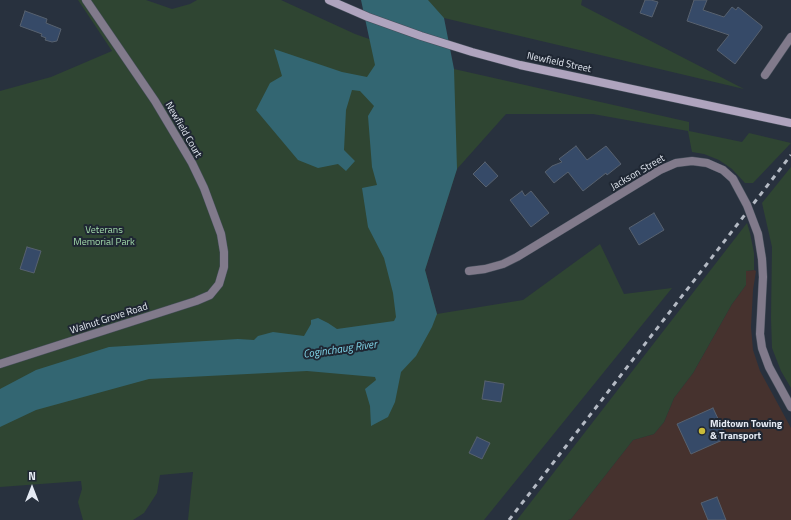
<!DOCTYPE html>
<style>
body{margin:0}
#map{position:relative;width:791px;height:520px;overflow:hidden;background:#28313e;font-family:"Titillium Web",sans-serif}
canvas{display:block}
.north{position:absolute;left:12px;top:468px;width:40px;height:40px;-webkit-text-stroke:3px #1f2733;paint-order:stroke;rotate:0deg;font-size:11px;font-weight:700;line-height:16px;text-align:center;color:#e5eaf3}
.north::after{content:'';display:block;margin:auto;width:14px;height:18px;background:#e5eaf3;clip-path:polygon(50% 0,100% 100%,50% 72%,0 100%)}
</style>
<div id="map">
<canvas width="791" height="520"></canvas>
<div class="north">N</div>
</div>
<script>
const context = document.querySelector('canvas').getContext('2d');
context.lineJoin = 'round';
function paint(path, color) { context.fillStyle = color; context.fill(path, 'evenodd'); }
const shape = rows => new Path2D(rows.map(r => 'M' + r).join(''));
function trace(path, color, width, dash) { context.strokeStyle = color; context.lineWidth = width; context.lineCap = dash ? 'butt' : 'round'; context.setLineDash(dash || []); context.stroke(path); }
function drawText(font, color, halo, rows, align = 'center') {
  context.font = font + ' "Titillium Web",sans-serif'; context.lineWidth = 4; context.setLineDash([]); context.textBaseline = 'middle'; context.strokeStyle = halo; context.fillStyle = color; for (const [text, x, y, turn = 0] of rows) {
    context.save(); context.translate(x, y); context.rotate((+turn || 0) * Math.PI / 180); context.textAlign = isNaN(turn) ? turn : align; if (halo) context.strokeText(text, 0, 0); context.fillText(text, 0, 0); context.restore();
  }
}
paint(shape([
 [754,270,756,271,753,290,751,327,753,350,760,371,791,428,791,520,568,520,571,519,633,440,654,434,664,422,674,398,693,373,732,304,746,285,746,271]
]), '#46322e');
paint(shape([
 [78,0,146,0,172,9,190,4,197,0,281,0,355,34,454,69,689,122,689,131,742,142,749,133,791,143,753,183,745,183,732,169,719,160,704,154,692,152,688,131,593,114,506,114,457,169,425,270,437,314,523,300,600,244,624,294,672,288,484,520,188,520,193,472,160,475,157,493,144,513,133,520,83,520,78,502,82,489,81,481,0,487,0,91,51,77,112,51],
 [391,0,582,0,581,5,744,89,444,18],
 [791,167,791,388,781,371,772,348,771,318,772,247,762,203],
 [747,223,750,233,754,253,754,270,746,271,746,285,732,304,693,373,674,398,664,422,654,434,633,440,571,519,568,520,517,520]
]), '#2f4532');
paint(shape([
 [361,0,428,0,444,18,454,69,457,169,425,270,437,314,432,327,416,356,401,372,395,402,388,417,371,426,370,406,365,389,376,380,375,377,307,371,149,379,36,410,0,427,0,389,36,370,109,347,238,339,254,340,258,336,273,332,304,336,311,324,311,320,318,318,328,323,337,329,394,321,396,317,393,293,384,258,368,227,362,188,377,185,372,167,368,116,374,106,360,91,352,90,346,110,344,150,355,161,346,171,338,164,318,168,298,160,256,110,270,83,282,76,274,49,342,72,367,77,375,65]
]), '#336672');
const building = shape([
 [645,0,651,0,658,2,652,17,640,13,645,0],
 [694,0,707,0,703,10,724,17,732,7,736,10,738,7,762,26,762,28,735,64,717,50,729,35,687,21,694,0],
 [25,11,47,19,46,23,61,29,57,41,52,42,45,40,46,38,41,36,42,34,20,26,25,11],
 [576,146,587,160,606,146,621,164,607,175,606,173,583,191,568,172,554,183,545,172,552,166,562,162,559,159,576,146],
 [485,162,498,176,486,187,473,174,485,162],
 [522,191,525,196,531,191,549,213,531,227,510,200,522,191],
 [654,213,664,230,639,245,629,228,654,213],
 [27,247,41,251,34,273,20,269,27,247],
 [485,381,504,384,501,402,482,399,485,381],
 [713,408,727,438,691,454,677,424,713,408],
 [477,437,490,443,482,459,469,453,477,437],
 [717,497,726,520,708,520,701,503,717,497]
]);
paint(building, '#364a68');
trace(building, '#57616f', 1);
const street = shape([
 [765,75,791,37],
 [758,234,762,259,763,277,760,334,762,348,769,367,791,407],
 [469,271,485,269,503,264,517,257,660,170,676,163,692,161,707,163,723,170,733,179],
 [0,364,196,301,210,295,219,284,224,267,224,252,221,234,204,188,192,163,155,101,86,0]
]);
const secondary = shape([
 [329,0,368,17,421,36,472,52,520,65,791,123]
]);
trace(street, '#464f5b', 9);
trace(secondary, '#464f5b', 9);
trace(street, '#817a8b', 8);
trace(secondary, '#afa4be', 8);
trace(shape([
 [509,520,791,155]
]), '#b4bac4', 3, [5, 5]);
const streetBridge = shape([
 [733,179,747,205,758,234]
]);
trace(streetBridge, '#464f5b', 9, []);
trace(streetBridge, '#817a8b', 8);
for (const [x, y, r, color] of [
 [702,431,4,"#c9bb3a"]
]) { const dot = new Path2D(); dot.arc(x, y, r, 0, 2 * Math.PI); context.fillStyle = color; context.fill(dot); trace(dot, '#1f2733', 1.5); }
drawText('10px', '#e5eaf3', '#1f2733', [
 ["Newfield Street",559,63,12],
 ["Newfield Court",183,130,60],
 ["Jackson Street",638,173,-30],
 ["Walnut Grove Road",109,319,-18]
]);
drawText('10px', '#a4dcac', '#1f2733', [
 ["Veterans",104,231],
 ["Memorial Park",104,243]
]);
drawText('bold 10px', '#e5eaf3', '#1f2733', [
 ["Midtown Towing",710,425],
 ["& Transport",710,437]
], 'left');
drawText('italic 11px', '#81d7eb', '#1f2733', [
 ["Coginchaug River",340,350,-8]
]);
</script>
